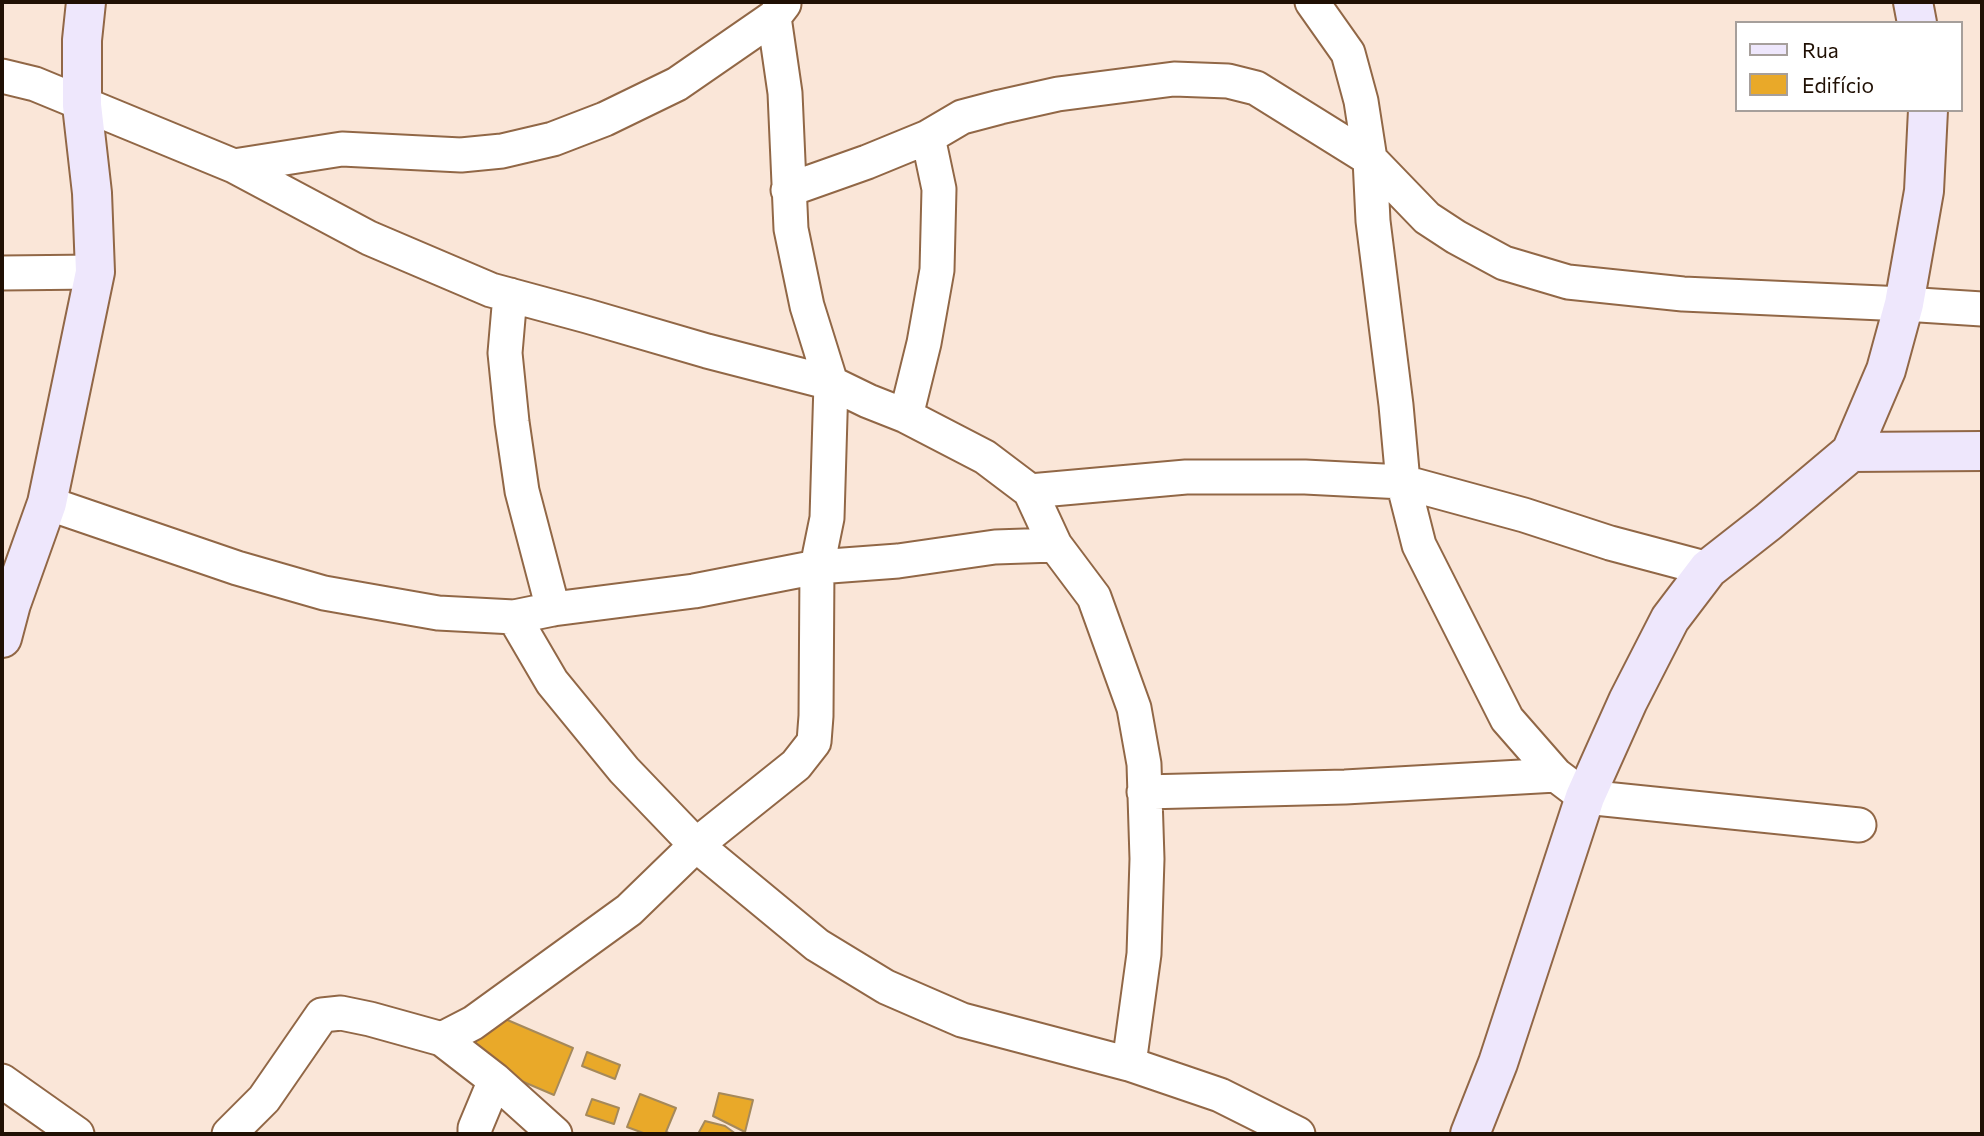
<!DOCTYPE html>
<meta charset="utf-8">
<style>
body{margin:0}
#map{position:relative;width:1984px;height:1136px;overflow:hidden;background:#fae6d8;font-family:Commissioner,sans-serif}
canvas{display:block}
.frame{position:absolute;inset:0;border:4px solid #201004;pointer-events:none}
.legend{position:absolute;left:1735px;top:21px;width:228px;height:91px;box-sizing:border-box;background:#fff;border:2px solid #a69f9b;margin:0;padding:9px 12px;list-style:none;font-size:21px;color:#201004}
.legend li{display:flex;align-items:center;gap:14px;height:35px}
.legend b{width:35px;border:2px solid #a69f9b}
</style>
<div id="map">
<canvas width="1984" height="1136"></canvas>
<div class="frame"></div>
<ul class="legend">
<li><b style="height:9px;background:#eee7fc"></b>Rua</li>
<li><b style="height:19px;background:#e9a929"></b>Edifício</li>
</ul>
</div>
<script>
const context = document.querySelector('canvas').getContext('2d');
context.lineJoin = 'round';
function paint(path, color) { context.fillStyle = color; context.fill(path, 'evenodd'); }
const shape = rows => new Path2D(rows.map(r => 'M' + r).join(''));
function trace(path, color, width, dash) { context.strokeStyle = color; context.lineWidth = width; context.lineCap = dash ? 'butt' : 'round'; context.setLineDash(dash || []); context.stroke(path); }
const building = shape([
 [491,1013,573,1048,554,1095,519,1080,474,1045,491,1013],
 [587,1052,620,1065,615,1079,582,1066,587,1052],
 [719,1093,753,1100,745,1132,713,1116,719,1093],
 [640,1094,676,1108,666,1132,672,1134,646,1134,627,1127,640,1094],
 [592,1099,619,1108,614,1124,586,1115,592,1099],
 [705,1121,725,1126,736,1134,698,1134,705,1121]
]);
paint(building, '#e9a929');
trace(building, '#a5895b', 2);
const street = shape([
 [1312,2,1348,53,1361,101,1370,159,1373,221,1396,405,1403,482,1419,545,1507,719,1556,775],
 [2,76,35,84,234,166,369,238,491,290,587,316,707,351,831,383,868,401,906,416,985,457,1030,491,1055,545,1094,597,1134,708,1144,764,1147,859,1144,954,1129,1064],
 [234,166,342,149,461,155,502,151,553,139,605,119,677,84,774,17,784,4],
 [788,190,867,162,928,137,962,117,1000,107,1058,94,1174,79,1228,81,1256,88,1370,159,1427,218,1456,237,1504,263,1568,282,1683,294,1904,304,1982,309],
 [2,273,95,272],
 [510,295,505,353,512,422,522,491,553,609],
 [906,416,924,343,937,270,939,189,928,137],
 [1030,491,1186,477,1305,477,1403,482,1524,515,1610,543,1708,569],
 [47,503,237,568,324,593,438,613,514,617,553,609,694,591,817,567,898,561,995,547,1055,545],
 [514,617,552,682,624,770,696,845,817,945,886,987,962,1020,1129,1064,1220,1095,1298,1134],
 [1144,792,1345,787,1556,775,1585,797,1859,825],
 [442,1039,473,1023,629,910,696,845,796,765,814,742,816,716,817,567,827,518,831,383,807,306,791,229,785,93,774,17],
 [2,1081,77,1134],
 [229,1134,264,1099,322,1015,341,1013,370,1019,442,1039,495,1080,555,1134],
 [475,1134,475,1128,495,1080]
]);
const secondary = shape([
 [1913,2,1917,23],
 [1851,452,1982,451],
 [2,638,11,604,47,503,95,272,92,193,82,105,82,40,86,2],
 [1470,1134,1498,1063,1585,797,1628,701,1670,619,1708,569,1768,522,1851,452,1886,370,1904,304,1924,191,1928,110]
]);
trace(street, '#916746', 37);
trace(secondary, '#916746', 42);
trace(street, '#fff', 33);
trace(secondary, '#eee7fc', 38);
</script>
